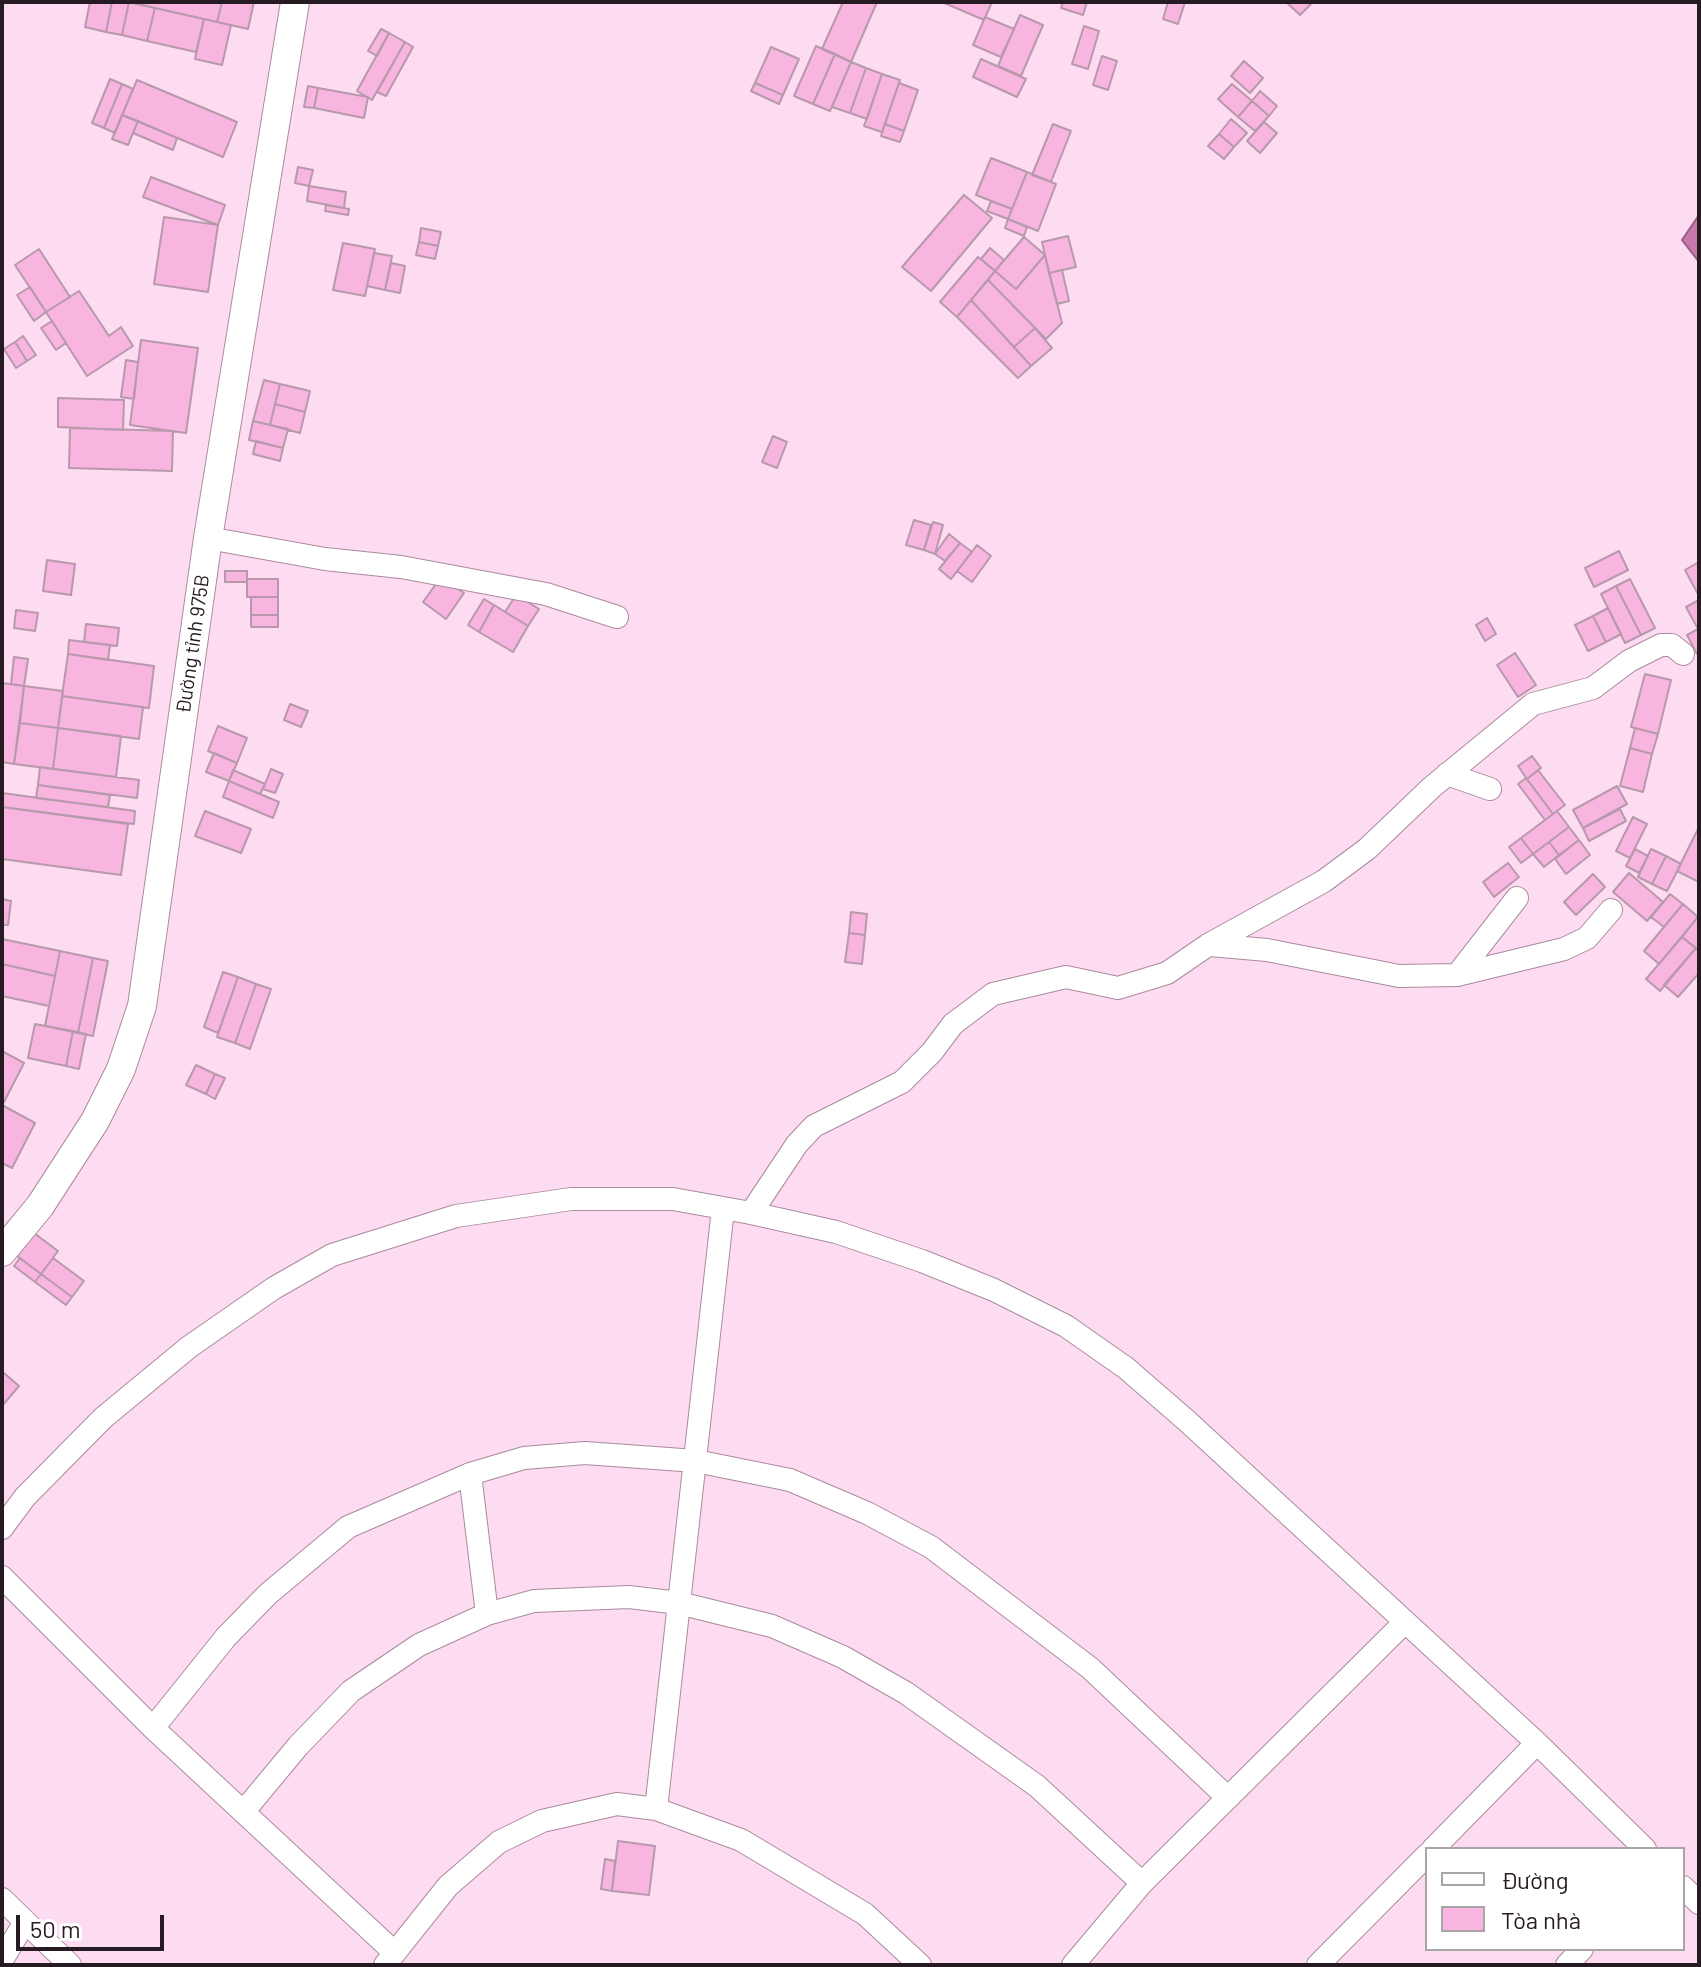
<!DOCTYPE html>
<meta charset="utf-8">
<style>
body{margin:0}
#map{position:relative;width:1701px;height:1967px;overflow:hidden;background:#fddbf0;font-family:Barlow,sans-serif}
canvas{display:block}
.frame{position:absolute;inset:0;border:4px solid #271b23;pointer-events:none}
.legend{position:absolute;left:1425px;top:1847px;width:260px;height:104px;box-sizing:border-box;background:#fff;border:2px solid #a9a4a7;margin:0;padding:10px 14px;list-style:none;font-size:24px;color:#271b23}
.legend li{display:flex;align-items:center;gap:16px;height:40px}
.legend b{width:40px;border:2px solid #a9a4a7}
.scale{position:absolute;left:16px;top:1915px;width:148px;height:36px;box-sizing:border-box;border:4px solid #271b23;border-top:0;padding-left:10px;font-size:24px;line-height:28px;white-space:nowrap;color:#271b23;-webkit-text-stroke:6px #fff;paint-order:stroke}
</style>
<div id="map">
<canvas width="1701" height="1967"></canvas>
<div class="frame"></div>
<ul class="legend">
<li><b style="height:10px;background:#fff"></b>Đường</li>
<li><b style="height:22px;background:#f7b5df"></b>Tòa nhà</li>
</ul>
<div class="scale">50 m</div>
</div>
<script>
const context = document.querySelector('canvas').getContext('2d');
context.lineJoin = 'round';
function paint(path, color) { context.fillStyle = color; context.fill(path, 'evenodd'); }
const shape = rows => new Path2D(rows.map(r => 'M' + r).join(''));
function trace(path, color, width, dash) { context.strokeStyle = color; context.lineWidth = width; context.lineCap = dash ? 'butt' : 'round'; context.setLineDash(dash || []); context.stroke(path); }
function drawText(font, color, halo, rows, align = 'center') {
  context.font = font + ' Barlow,sans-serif'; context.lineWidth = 6; context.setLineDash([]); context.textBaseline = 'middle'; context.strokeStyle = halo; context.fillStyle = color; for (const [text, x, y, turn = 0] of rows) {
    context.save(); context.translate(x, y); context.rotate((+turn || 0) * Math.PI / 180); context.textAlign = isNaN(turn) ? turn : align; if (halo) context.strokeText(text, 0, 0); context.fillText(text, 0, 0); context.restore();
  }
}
const water = shape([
 [1699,215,1699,262,1682,240,1699,215]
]);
paint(water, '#c779ad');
trace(water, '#975d84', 2);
const building = shape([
 [90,2,112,2,106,32,85,27,90,2],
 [112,2,129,2,122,35,106,32,112,2],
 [128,2,222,2,217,22,128,2],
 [129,2,155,8,147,41,122,35,129,2],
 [222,2,254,2,248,29,217,22,222,2],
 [843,2,877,2,851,62,822,49,843,2],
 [942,2,992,2,984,20,942,2],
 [1063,2,1087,2,1083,15,1061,8,1063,2],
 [1168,2,1185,2,1178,24,1163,19,1168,2],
 [1286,2,1313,2,1300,15,1286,2],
 [155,8,204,19,196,52,147,41,155,8],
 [1020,15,1043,25,1021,76,998,66,1020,15],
 [985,17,1014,29,1001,57,973,45,985,17],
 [204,19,231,25,222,65,195,59,204,19],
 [1084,26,1099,31,1088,69,1072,64,1084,26],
 [381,29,389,33,377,56,368,51,381,29],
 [389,33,405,42,372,100,357,91,389,33],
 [405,42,413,47,386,96,377,92,405,42],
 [816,46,835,54,813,104,794,96,816,46],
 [771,47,799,59,783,95,755,83,771,47],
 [835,54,851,62,830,111,813,104,835,54],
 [1102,56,1117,61,1108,90,1093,85,1102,56],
 [981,59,1026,79,1017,97,973,77,981,59],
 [1244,61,1263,78,1250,93,1231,76,1244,61],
 [851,62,866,68,850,113,832,107,851,62],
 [866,68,882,74,867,119,850,113,866,68],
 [882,74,900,80,882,132,864,126,882,74],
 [110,79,122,84,104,128,92,123,110,79],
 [137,80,237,122,223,157,122,115,137,80],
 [755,83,783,95,779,104,751,91,755,83],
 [899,83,918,90,904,131,885,124,899,83],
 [122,84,133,89,115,133,104,128,122,84],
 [1232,84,1252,101,1238,117,1218,99,1232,84],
 [308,86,318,88,314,108,304,107,308,86],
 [318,88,368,97,364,118,314,108,318,88],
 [1260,91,1277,106,1269,116,1252,101,1260,91],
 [1252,101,1269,116,1255,131,1238,117,1252,101],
 [122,115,138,121,128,145,112,139,122,115],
 [1231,119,1247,133,1234,147,1219,134,1231,119],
 [138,121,177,138,173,150,133,133,138,121],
 [1264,122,1277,133,1260,153,1247,141,1264,122],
 [885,124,904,131,900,142,881,136,885,124],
 [1053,124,1071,131,1051,182,1032,175,1053,124],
 [1219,134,1234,147,1224,159,1208,146,1219,134],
 [991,158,1027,172,1012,209,976,195,991,158],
 [298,167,313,170,309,186,295,183,298,167],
 [1027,172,1056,184,1038,231,1008,219,1027,172],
 [151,177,225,205,218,225,143,197,151,177],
 [309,186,346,192,344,208,307,201,309,186],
 [964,195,992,218,931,291,902,267,964,195],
 [991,201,1012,209,1008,219,987,211,991,201],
 [326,205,349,209,348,215,325,211,326,205],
 [164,217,218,225,208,292,154,284,164,217],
 [1008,219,1027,227,1024,236,1005,228,1008,219],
 [421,228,441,232,438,246,419,242,421,228],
 [1068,236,1076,267,1049,273,1042,242,1068,236],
 [1024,237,1045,255,1016,289,995,271,1024,237],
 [419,242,438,246,435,259,416,255,419,242],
 [343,243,375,249,365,296,333,290,343,243],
 [990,248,1004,260,995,271,981,259,990,248],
 [39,249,70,297,46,312,15,265,39,249],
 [374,253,392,256,385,290,367,286,374,253],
 [1045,255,1062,323,1046,339,988,280,995,271,1016,289,1045,255],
 [978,257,995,271,957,317,940,302,978,257],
 [391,263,405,266,400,293,385,290,391,263],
 [1062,270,1069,301,1057,304,1049,273,1062,270],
 [988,280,1035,328,1014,347,971,300,988,280],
 [30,287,46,312,34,321,17,295,30,287],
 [79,291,109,336,121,327,133,346,87,376,46,312,79,291],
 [971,300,1031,366,1018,378,957,317,971,300],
 [52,321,66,343,56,350,41,328,52,321],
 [1035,328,1052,348,1031,366,1014,347,1035,328],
 [23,336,36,355,27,361,15,342,23,336],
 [141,340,198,348,186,433,130,425,141,340],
 [15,342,27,361,16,368,4,349,15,342],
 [126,360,138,362,134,399,121,397,126,360],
 [264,380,280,384,270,425,253,421,264,380],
 [280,384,310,391,305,412,275,404,280,384],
 [58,398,124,400,123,430,58,427,58,398],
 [275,404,305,412,300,433,270,425,275,404],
 [253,421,288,429,283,448,249,440,253,421],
 [70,428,173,431,172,471,69,468,70,428],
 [773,436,787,442,777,468,762,462,773,436],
 [256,441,283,448,280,461,253,454,256,441],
 [914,520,931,525,924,550,906,545,914,520],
 [933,522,943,525,935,554,924,550,933,522],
 [949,534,960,543,945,561,935,554,949,534],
 [960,543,972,552,951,579,939,569,960,543],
 [977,545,991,556,972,582,957,571,977,545],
 [1619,551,1628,570,1594,587,1585,568,1619,551],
 [47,560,75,564,71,595,43,591,47,560],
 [1699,562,1699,596,1685,570,1699,562],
 [225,571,247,571,247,582,225,582,225,571],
 [441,577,464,593,446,619,423,602,441,577],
 [247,579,278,579,278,597,247,597,247,579],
 [1630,579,1655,628,1641,635,1616,586,1630,579],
 [1616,586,1641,635,1625,643,1601,594,1616,586],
 [516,595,539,609,528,626,505,612,516,595],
 [251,597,278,597,278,615,251,615,251,597],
 [484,599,494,605,479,632,468,625,484,599],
 [1699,600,1699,629,1698,629,1686,607,1699,600],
 [494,605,528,626,513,652,479,632,494,605],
 [1608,608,1621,634,1606,642,1593,616,1608,608],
 [16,610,38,613,35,631,14,628,16,610],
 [251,615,278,615,278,627,251,627,251,615],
 [1593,616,1606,642,1588,651,1575,625,1593,616],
 [1487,618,1496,634,1485,641,1476,625,1487,618],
 [86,624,119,628,117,646,84,642,86,624],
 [1698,629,1699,653,1697,654,1687,635,1698,629],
 [69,640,110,645,108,660,68,654,69,640],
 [1515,653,1536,685,1518,697,1497,665,1515,653],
 [68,654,154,666,149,708,62,696,68,654],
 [14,657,28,659,24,686,11,684,14,657],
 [1645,674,1671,680,1658,734,1631,727,1645,674],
 [2,683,24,686,14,764,2,762,2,683],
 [24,686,63,691,58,728,20,723,24,686],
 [62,696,143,707,139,739,58,728,62,696],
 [290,704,308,711,301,727,284,720,290,704],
 [20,723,58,728,53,769,14,764,20,723],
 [218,726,247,738,237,763,208,751,218,726],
 [58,728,121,736,116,777,53,769,58,728],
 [1635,728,1658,734,1652,754,1630,748,1635,728],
 [1630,748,1652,754,1643,792,1620,786,1630,748],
 [214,753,237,763,229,781,206,772,214,753],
 [1532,756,1541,768,1527,779,1518,766,1532,756],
 [40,767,139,780,137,798,38,785,40,767],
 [271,769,283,774,275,793,263,789,271,769],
 [233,770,265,784,260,794,229,781,233,770],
 [1538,770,1565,805,1553,814,1527,779,1538,770],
 [1526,778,1553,814,1545,820,1518,784,1526,778],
 [229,781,279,802,273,818,223,797,229,781],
 [38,785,110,795,108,807,36,798,38,785],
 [1617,786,1627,804,1583,828,1573,810,1617,786],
 [2,793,135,811,134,824,2,807,2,793],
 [2,807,128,824,121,875,2,859,2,807],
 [1620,809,1626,821,1589,841,1583,828,1620,809],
 [205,811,251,829,241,853,195,836,205,811],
 [1557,811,1569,827,1533,854,1521,838,1557,811],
 [1633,817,1647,824,1630,858,1616,851,1633,817],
 [1569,827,1579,840,1559,855,1549,842,1569,827],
 [1699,827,1699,882,1677,871,1699,827],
 [1521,838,1533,854,1521,863,1509,847,1521,838],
 [1579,840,1590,855,1566,874,1555,859,1579,840],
 [1549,842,1559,855,1544,867,1533,854,1549,842],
 [1635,849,1648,856,1639,873,1626,866,1635,849],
 [1651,849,1666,856,1652,884,1638,877,1651,849],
 [1666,856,1681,864,1667,891,1652,884,1666,856],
 [1508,863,1519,877,1494,897,1483,882,1508,863],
 [1629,873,1663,902,1647,921,1613,892,1629,873],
 [1593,874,1605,887,1576,915,1564,902,1593,874],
 [1670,894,1683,904,1664,927,1651,917,1670,894],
 [2,899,11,901,8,925,2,925,2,899],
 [1683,904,1698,917,1659,964,1644,951,1683,904],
 [851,912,867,914,865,935,849,933,851,912],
 [1698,917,1699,917,1699,951,1682,937,1698,917],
 [849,933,865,935,862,964,845,962,849,933],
 [1682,937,1696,948,1660,991,1646,979,1682,937],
 [2,939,60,951,55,976,2,964,2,939],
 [1696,948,1699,951,1699,973,1678,997,1664,985,1696,948],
 [60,951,93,958,78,1033,45,1026,60,951],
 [93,958,108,961,93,1036,78,1033,93,958],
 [2,964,55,976,49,1006,2,996,2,964],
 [223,972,238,977,218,1033,204,1027,223,972],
 [238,977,256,984,235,1043,217,1037,238,977],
 [256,984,271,989,250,1049,235,1043,256,984],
 [35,1024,73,1031,66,1066,28,1058,35,1024],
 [73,1031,86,1034,79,1069,66,1066,73,1031],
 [2,1051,24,1063,4,1102,2,1101,2,1051],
 [196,1065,215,1074,206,1094,186,1085,196,1065],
 [215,1074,225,1078,215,1099,206,1094,215,1074],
 [2,1105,35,1123,12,1168,2,1163,2,1105],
 [34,1233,58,1251,41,1274,17,1256,34,1233],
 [20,1258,41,1274,35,1282,14,1266,20,1258],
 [53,1258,84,1281,72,1297,41,1274,53,1258],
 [41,1274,72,1297,66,1305,35,1282,41,1274],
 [4,1373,19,1386,2,1406,2,1376,4,1373],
 [618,1841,655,1846,649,1895,612,1891,618,1841],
 [605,1859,615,1861,612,1891,601,1889,605,1859]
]);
paint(building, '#f7b5df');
trace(building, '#b899ac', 2);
const minor = shape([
 [208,538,325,559,401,567,546,594,617,617],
 [1447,774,1490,789],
 [1210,945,1267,950,1399,976,1457,975,1564,949,1587,938,1611,910],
 [1457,975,1517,898],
 [751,1213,797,1144,814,1126,902,1082,932,1052,953,1024,993,994,1066,977,1118,988,1167,973,1208,945,1324,881,1367,849,1432,787,1533,704,1593,688,1629,661,1661,645,1672,645,1683,654],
 [470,1474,487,1614],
 [2,1528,25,1497,103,1418,189,1347,274,1288,332,1255,456,1216,571,1199,673,1199,751,1213,836,1232,922,1261,994,1290,1066,1326,1126,1368,1187,1421,1537,1743,1645,1849],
 [2,1577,153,1728,394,1952],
 [153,1728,226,1637,268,1594,348,1527,470,1474,524,1458,585,1453,696,1461,790,1480,867,1513,931,1547,1090,1668,1227,1797],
 [656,1809,723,1209],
 [244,1811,298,1746,351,1691,419,1645,487,1614,534,1601,629,1597,679,1603,772,1626,843,1657,906,1693,1037,1786,1142,1883],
 [1433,1849,1537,1743],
 [1683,1887,1699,1903],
 [2,1899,70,1965],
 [2,1960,25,1922],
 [385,1965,448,1886,499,1842,542,1821,617,1804,656,1809,741,1840,865,1914,920,1965],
 [1073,1965,1142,1883,1404,1623],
 [1318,1965,1427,1855],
 [1567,1965,1582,1949]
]);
const major = shape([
 [2,1252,40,1206,95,1121,121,1069,142,1006,208,538,295,2]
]);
trace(minor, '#aa8b9e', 24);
trace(major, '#aa8b9e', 30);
trace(minor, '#fff', 22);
trace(major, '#fff', 28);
drawText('20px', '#271b23', '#fff', [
 ["Đường tỉnh 975B",193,644,-82]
]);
</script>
